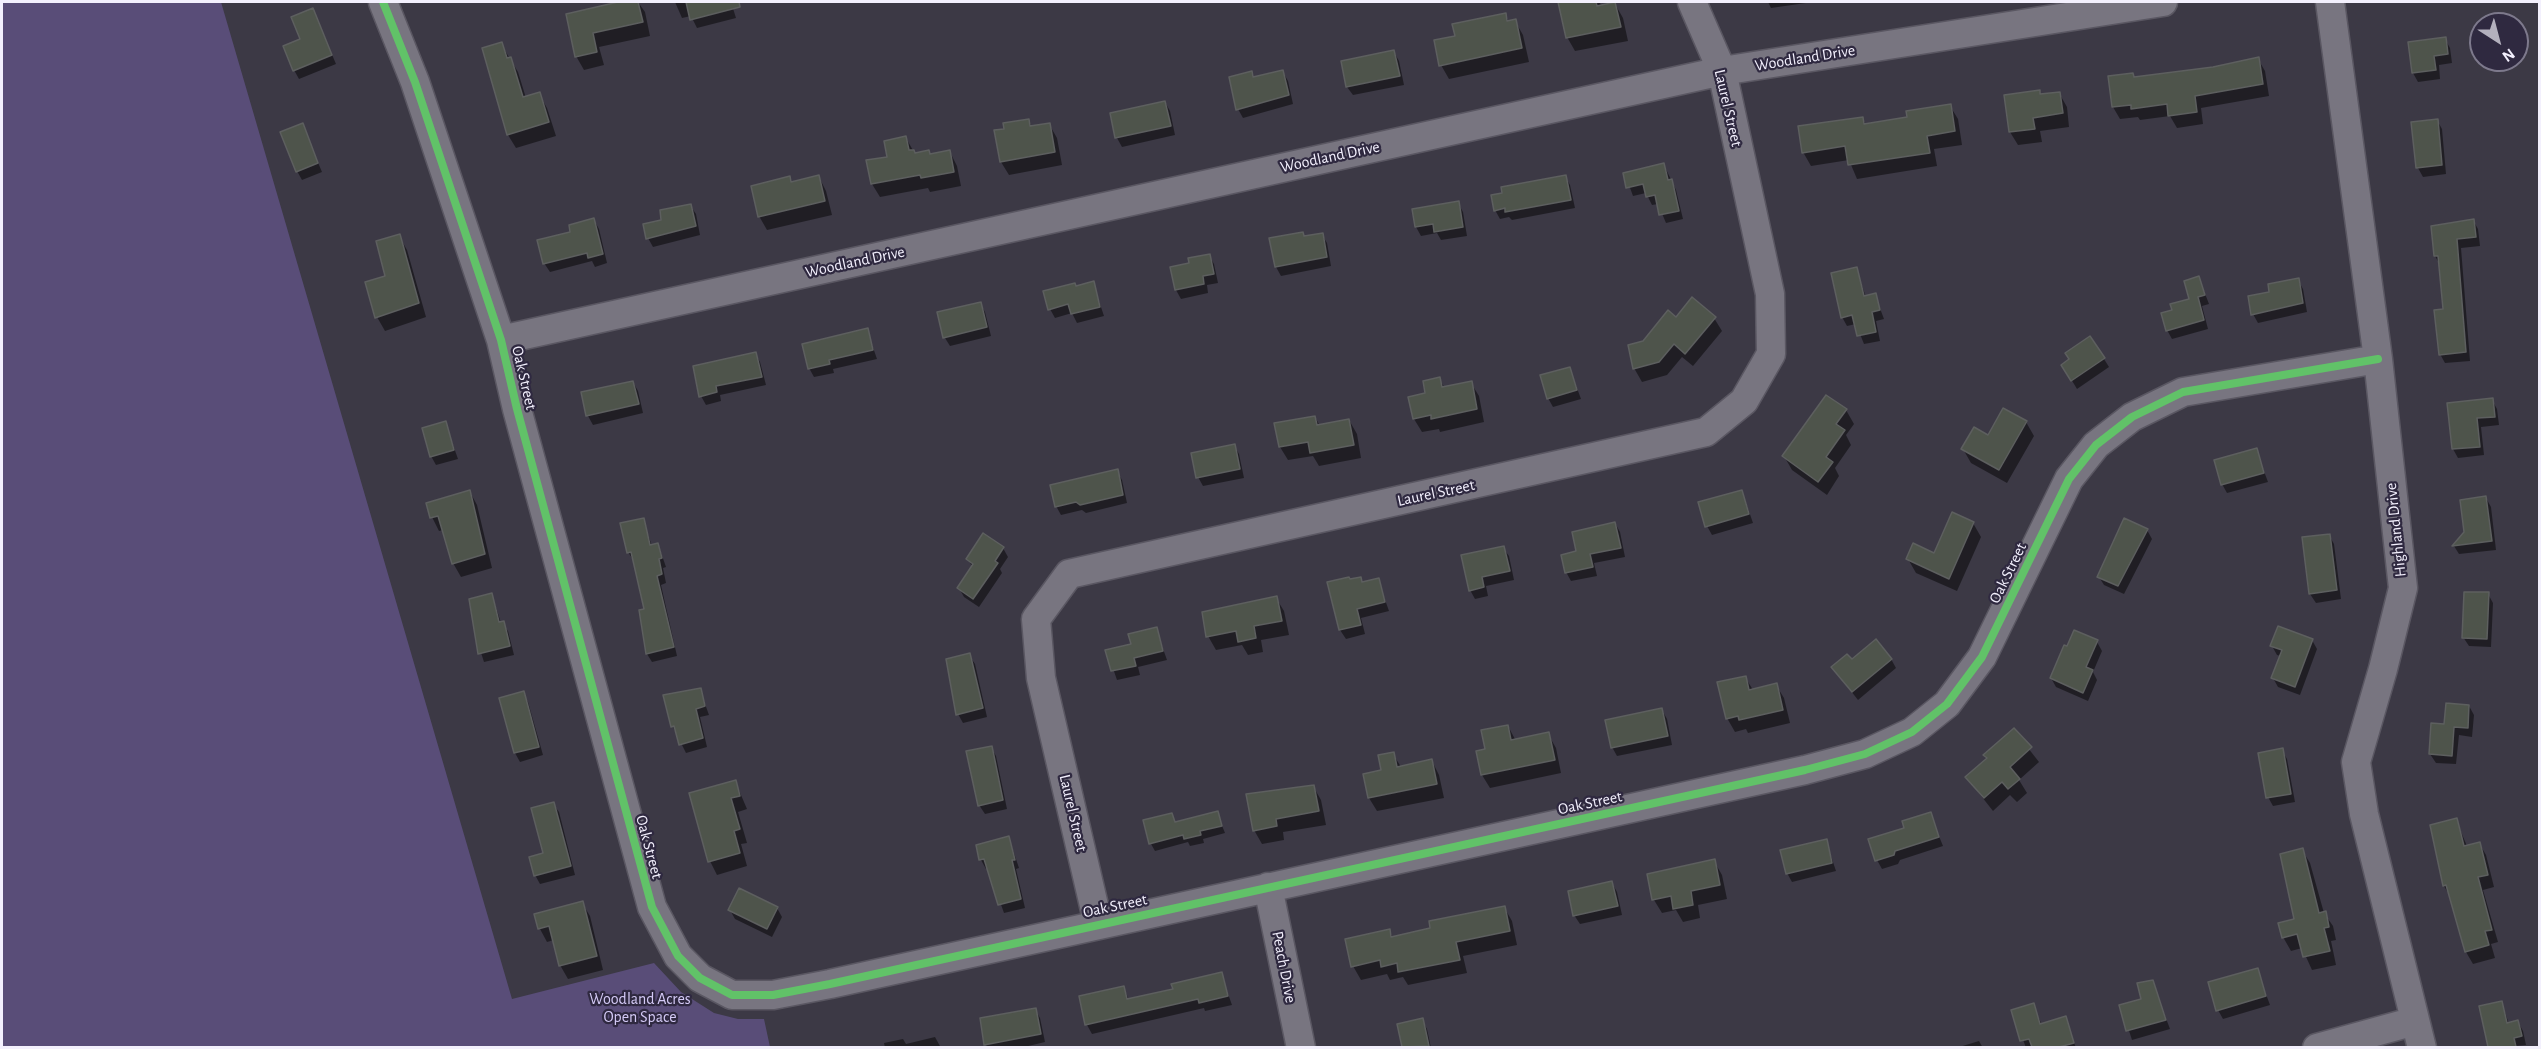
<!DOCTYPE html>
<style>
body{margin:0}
#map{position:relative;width:2541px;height:1049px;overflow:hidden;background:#3c3945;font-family:"Alegreya Sans",sans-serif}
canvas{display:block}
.frame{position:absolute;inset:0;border:3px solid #f3f0fd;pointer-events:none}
.north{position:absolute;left:2469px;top:12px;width:60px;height:60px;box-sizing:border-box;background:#2f2940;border:2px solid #7d798c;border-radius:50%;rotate:144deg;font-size:16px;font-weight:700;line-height:24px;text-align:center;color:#f3f0fd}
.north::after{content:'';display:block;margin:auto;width:21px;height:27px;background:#b3b0bd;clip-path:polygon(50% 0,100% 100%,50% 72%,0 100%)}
</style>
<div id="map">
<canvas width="2541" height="1049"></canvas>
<div class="frame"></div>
<div class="north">N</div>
</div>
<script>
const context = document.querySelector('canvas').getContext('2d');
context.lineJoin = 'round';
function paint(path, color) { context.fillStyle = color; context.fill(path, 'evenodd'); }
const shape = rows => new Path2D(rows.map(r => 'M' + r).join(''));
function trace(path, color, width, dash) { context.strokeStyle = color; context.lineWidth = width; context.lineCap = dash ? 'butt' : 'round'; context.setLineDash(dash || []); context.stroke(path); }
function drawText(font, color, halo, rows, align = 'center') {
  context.font = font + ' "Alegreya Sans",sans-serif'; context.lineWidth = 4.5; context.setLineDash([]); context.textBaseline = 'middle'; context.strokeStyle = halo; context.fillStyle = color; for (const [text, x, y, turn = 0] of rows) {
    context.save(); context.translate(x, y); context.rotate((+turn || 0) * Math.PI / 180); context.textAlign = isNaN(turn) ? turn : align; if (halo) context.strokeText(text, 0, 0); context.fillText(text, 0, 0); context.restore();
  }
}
paint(shape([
 [2,2,221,2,512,999,654,963,681,992,714,1013,738,1019,764,1019,770,1047,2,1047]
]), '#594d78');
paint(shape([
 [625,2,638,2,645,12,650,36,599,47,604,65,584,70,576,56,567,15],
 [675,2,731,2,736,18,697,28,691,16,682,18],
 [1560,2,1600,2,1601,7,1615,4,1623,18,1628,41,1575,51,1567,37],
 [1768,2,1813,2,1771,8],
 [1505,15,1509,22,1515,21,1523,35,1529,62,1449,79,1441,65,1456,37],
 [317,19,336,64,299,79,294,70,302,40],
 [2445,39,2450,48,2452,63,2439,65,2440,79,2418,82,2413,73],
 [501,44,518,72,526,98,539,94,547,108,556,136,516,148,508,135,484,49],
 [1394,52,1399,61,1404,85,1353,95,1347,87],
 [2258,59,2265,71,2269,96,2201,108,2203,124,2177,128,2170,116,2140,120,2138,117,2120,119,2113,107,2110,78,2135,78,2213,69],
 [1283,72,1288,81,1293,104,1243,118,1238,109,1251,73,1254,79],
 [2059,93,2067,107,2069,127,2040,131,2042,142,2018,145,2010,132,2041,96],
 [1165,102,1170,111,1175,135,1122,147,1117,138,1112,114],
 [1950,106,1958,119,1962,145,1934,149,1937,166,1857,179,1849,160,1811,166,1803,152,1862,118,1866,125,1909,119],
 [1028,120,1032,127,1049,124,1057,138,1062,165,1009,175,1001,162,1006,130],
 [2437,120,2442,129,2446,174,2423,177,2418,168],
 [302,125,322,172,302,180,297,171],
 [906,138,915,154,931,155,950,152,957,166,961,186,930,192,928,188,880,197,872,184],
 [1664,165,1676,190,1683,219,1666,223,1658,204,1652,205,1646,193,1633,196,1625,174],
 [1565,176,1570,185,1575,208,1512,220,1509,217,1500,219,1495,210,1504,194],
 [819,177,826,191,832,215,767,230,759,216,789,178,792,184],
 [1458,203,1463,212,1467,236,1441,240,1437,233,1421,236,1416,227],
 [690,205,696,214,700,235,653,247,648,238,663,221],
 [594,220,599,229,607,263,595,267,592,261,550,272,544,263,572,233],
 [2473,220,2478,229,2480,246,2461,248,2470,361,2445,363,2440,354,2444,311,2440,265,2435,256],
 [1322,235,1327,243,1331,266,1281,276,1276,267,1271,239],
 [399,236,407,250,426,317,385,331,377,317],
 [1209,255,1214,264,1218,283,1207,285,1208,293,1181,299,1176,290,1190,265],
 [1856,269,1866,297,1875,295,1884,319,1876,321,1880,341,1864,344,1856,324,1847,326,1842,317],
 [2199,278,2209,304,2202,306,2208,329,2172,339,2167,330,2174,311,2190,300],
 [2298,280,2303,289,2307,312,2258,323,2253,314,2271,293],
 [1093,283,1104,316,1077,323,1072,313,1055,318,1050,309],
 [980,303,985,312,991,336,950,346,945,338],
 [1714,318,1722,331,1693,366,1682,357,1667,375,1642,382,1634,368,1643,342,1676,319],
 [867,330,877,359,833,369,834,373,814,377,809,368],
 [755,353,760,362,766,385,720,395,721,401,706,405,701,396],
 [2104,359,2109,367,2077,389,2068,374],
 [1570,369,1581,399,1553,407,1548,398],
 [1439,379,1445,388,1471,383,1479,396,1484,422,1440,432,1439,429,1422,432,1414,419,1427,394],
 [633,382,638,391,643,413,593,425,588,416,583,393],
 [2492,400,2497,409,2499,425,2481,427,2484,455,2458,458,2453,449,2449,404],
 [1846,410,1854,424,1846,435,1851,445,1835,468,1839,476,1827,495,1792,470,1784,456],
 [1315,417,1320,426,1349,420,1357,434,1361,458,1319,466,1313,456,1288,460,1280,447],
 [445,422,458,459,436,465,431,456],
 [2026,422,2034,436,2007,483,1971,463,1963,449],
 [1234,445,1239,454,1244,478,1203,486,1198,477],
 [2256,450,2268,482,2227,493,2222,484],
 [1117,471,1122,480,1127,503,1086,513,1082,510,1061,515,1056,506],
 [1742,491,1753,523,1712,535,1707,526],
 [470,492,477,505,492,568,461,577,453,563,444,530,439,531,432,517],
 [2486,498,2491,507,2496,550,2459,554,2454,546,2466,533],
 [643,520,652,546,658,544,666,567,663,568,666,583,661,585,677,656,652,662,647,654,641,611,646,610,634,561,628,552],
 [1615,523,1620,532,1625,557,1594,563,1597,576,1571,581,1566,572,1578,553],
 [1973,523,1981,537,1957,591,1916,573,1908,559,1935,554],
 [2147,530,2152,539,2124,594,2104,585,2099,577],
 [2329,535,2334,544,2341,599,2316,603,2310,594],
 [1003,548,1008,557,1000,569,1002,573,979,607,964,597,959,588,973,568,968,559],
 [1503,548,1509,556,1514,580,1486,586,1488,596,1475,599,1470,590],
 [1378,580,1389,611,1361,618,1365,634,1346,639,1340,630,1329,583,1363,583],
 [2488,594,2493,603,2491,647,2469,646,2463,637],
 [492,595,501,623,508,631,514,655,484,662,474,631,477,630],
 [1276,598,1284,611,1289,635,1261,640,1263,652,1248,655,1242,645,1216,650,1208,636],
 [1156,629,1167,660,1138,667,1140,675,1117,680,1107,651,1132,645],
 [2312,640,2317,649,2300,695,2278,687,2273,678,2281,656,2277,655,2272,646],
 [2097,642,2102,651,2093,672,2097,680,2088,701,2056,687,2051,678],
 [969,655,975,664,987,717,963,723,958,714],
 [1891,659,1896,668,1858,700,1833,668],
 [1745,677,1753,690,1776,685,1784,698,1790,723,1748,733,1746,729,1735,732,1727,718],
 [700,690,709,715,700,717,707,747,686,753,673,727,664,696],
 [523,693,528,702,543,755,520,762,515,753],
 [2469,706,2474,715,2472,737,2459,735,2456,764,2436,763,2430,754,2445,726],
 [1662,710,1667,719,1672,745,1617,756,1612,747],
 [1508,726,1516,741,1548,734,1556,748,1561,773,1490,788,1482,775,1487,750],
 [2014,730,2039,762,2019,780,2027,793,2017,802,2010,795,1993,811,1967,778],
 [991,747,996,756,1007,809,985,814,979,805],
 [2282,750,2287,759,2295,802,2273,806,2268,797],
 [1393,754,1401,767,1432,761,1439,775,1444,798,1377,811,1369,798],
 [735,781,747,809,738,812,747,843,741,844,747,866,717,875,710,861],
 [1313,786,1321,800,1326,825,1283,832,1284,840,1262,844,1254,830],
 [553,804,559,812,575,875,540,884,535,875,545,854],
 [1217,813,1225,833,1203,839,1204,843,1190,846,1188,842,1155,851,1151,844,1145,821,1172,814,1176,823],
 [1930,814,1943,846,1900,860,1898,864,1882,869,1877,860,1906,829],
 [2456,820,2467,846,2479,843,2486,855,2494,887,2483,890,2498,942,2491,944,2495,958,2473,964,2466,952,2451,898,2444,886,2432,826],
 [1009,838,1019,868,1016,869,1025,908,1004,913,988,868,986,869,981,860,977,846],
 [1826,841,1836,871,1792,882,1787,873],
 [2302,850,2310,863,2324,913,2333,926,2336,940,2331,941,2336,965,2312,970,2302,948,2291,951,2283,937,2295,921],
 [1714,861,1722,875,1727,899,1698,905,1700,918,1683,922,1676,910,1662,913,1654,900],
 [1612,883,1617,892,1622,915,1580,924,1574,915],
 [582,903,590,916,603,970,568,979,560,965,554,940,547,942,540,929,536,915],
 [1504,907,1512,921,1517,945,1463,956,1467,973,1408,985,1403,977,1390,980,1387,974,1361,980,1353,966,1389,931,1393,938],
 [777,908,782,917,772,937,735,919,730,910],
 [2257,970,2270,1005,2223,1019,2218,1010],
 [1221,974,1232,1005,1205,1011,1204,1008,1092,1034,1087,1025,1081,998,1124,988,1129,1000,1174,990],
 [2152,981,2170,1029,2132,1040,2121,1006,2143,1000],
 [2502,1003,2509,1024,2518,1022,2523,1031,2526,1045,2490,1048,2481,1007],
 [2033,1005,2042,1025,2065,1018,2076,1048,2026,1048,2013,1011],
 [1035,1009,1040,1018,1045,1042,1020,1048,988,1048,986,1045],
 [1422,1020,1427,1029,1431,1048,1404,1048,1399,1025],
 [935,1037,941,1048,885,1048,884,1043,903,1039,906,1044],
 [1979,1041,1983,1048,1956,1048]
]), '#0007');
const building = shape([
 [618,2,638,2,643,22,593,33,597,52,575,57,566,14,618,2],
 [686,2,739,2,740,7,690,20,686,2],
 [1558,2,1596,2,1597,6,1615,2,1621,27,1566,38,1558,2],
 [313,8,332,55,293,71,283,46,300,39,291,17,313,8],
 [1506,13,1507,21,1516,19,1522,48,1439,66,1434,40,1455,36,1452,24,1506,13],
 [2446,37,2448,54,2434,56,2436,70,2412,73,2408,42,2446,37],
 [502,42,507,58,511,57,523,97,540,92,549,122,507,135,482,48,502,42],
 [1394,50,1400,76,1346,87,1341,61,1394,50],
 [2259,57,2263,84,2195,96,2197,112,2168,116,2167,104,2131,109,2131,105,2112,107,2108,76,2133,73,2134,77,2213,67,2259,57],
 [1283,70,1289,95,1236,110,1229,77,1252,71,1253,77,1283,70],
 [2040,90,2040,94,2060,92,2063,113,2033,118,2035,129,2009,132,2004,95,2040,90],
 [1165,101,1171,126,1115,138,1110,113,1165,101],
 [1951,104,1955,131,1927,136,1930,153,1848,165,1845,146,1802,153,1798,126,1863,117,1864,124,1907,117,1906,111,1951,104],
 [1029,119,1030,126,1050,123,1055,152,1000,162,994,130,1004,129,1003,123,1029,119],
 [2438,119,2442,165,2416,168,2411,122,2438,119],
 [303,123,318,163,296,172,280,132,303,123],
 [906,136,909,150,914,150,915,153,929,150,930,154,950,150,954,172,921,178,920,175,871,184,866,160,887,157,884,141,906,136],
 [1664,163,1668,180,1672,179,1679,211,1659,215,1655,195,1646,197,1643,184,1626,188,1623,173,1664,163],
 [819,175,825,201,758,217,751,186,790,176,791,182,819,175],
 [1566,175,1571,200,1505,212,1505,208,1494,211,1491,195,1502,193,1501,187,1566,175],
 [1459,201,1463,227,1434,232,1433,224,1415,227,1412,209,1459,201],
 [691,204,696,226,646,239,643,224,661,220,660,210,691,204],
 [594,218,603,254,588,258,587,253,543,264,537,240,570,232,569,225,594,218],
 [2474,219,2476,237,2457,239,2466,352,2439,355,2434,310,2443,309,2438,256,2434,256,2431,226,2474,219],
 [1303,232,1304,236,1323,233,1327,257,1275,267,1269,238,1303,232],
 [400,234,419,303,375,318,365,282,385,276,376,241,400,234],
 [1210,254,1214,274,1203,276,1204,284,1175,290,1170,267,1189,263,1188,258,1210,254],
 [1857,267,1864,296,1876,293,1880,310,1872,312,1876,332,1857,336,1852,315,1841,318,1831,273,1857,267],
 [2199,276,2205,295,2198,297,2204,320,2166,331,2161,313,2172,310,2170,304,2189,299,2184,281,2199,276],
 [2299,278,2303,303,2251,315,2248,296,2269,292,2268,284,2299,278],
 [1094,281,1100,307,1071,314,1068,304,1048,310,1043,291,1075,283,1076,286,1094,281],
 [1692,297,1716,317,1685,354,1674,344,1659,362,1633,369,1628,345,1643,341,1668,310,1676,317,1692,297],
 [981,302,987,327,943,338,937,312,981,302],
 [868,328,873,350,829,360,830,364,808,369,802,344,868,328],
 [2090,336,2105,358,2071,381,2061,365,2069,359,2065,353,2090,336],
 [756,352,762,377,716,386,717,392,699,397,693,366,756,352],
 [1570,367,1577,390,1547,399,1540,375,1570,367],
 [1440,377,1442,387,1472,381,1477,409,1431,419,1431,415,1413,419,1408,397,1425,393,1423,381,1440,377],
 [633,381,639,404,586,416,581,392,633,381],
 [1826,395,1847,409,1836,424,1845,430,1826,457,1833,462,1818,482,1782,456,1826,395],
 [2493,398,2495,417,2477,418,2480,447,2452,449,2447,403,2493,398],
 [2003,408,2027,421,1999,470,1961,449,1974,427,1988,435,2003,408],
 [1315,416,1317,425,1349,419,1354,445,1310,453,1308,442,1279,447,1274,423,1315,416],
 [446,421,454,450,430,457,422,428,446,421],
 [1235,444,1240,469,1196,478,1191,453,1235,444],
 [2257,448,2264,473,2221,485,2214,460,2257,448],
 [1118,469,1123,495,1080,505,1076,502,1055,507,1050,485,1118,469],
 [470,490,485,554,452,564,438,516,430,518,426,503,470,490],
 [1742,490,1749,514,1705,527,1698,502,1742,490],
 [2486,496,2492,541,2452,546,2464,532,2460,500,2486,496],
 [1952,512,1974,522,1949,579,1906,559,1913,543,1934,553,1952,512],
 [644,518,650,545,658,543,662,558,659,559,662,574,657,576,674,647,646,654,639,610,644,609,631,552,627,553,620,523,644,518],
 [2124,518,2148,529,2118,586,2097,577,2124,518],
 [1615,522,1621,548,1590,554,1593,567,1565,573,1561,555,1576,551,1572,532,1615,522],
 [983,533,1004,547,995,561,998,563,973,599,957,588,973,564,966,559,983,533],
 [2330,534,2337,590,2309,594,2302,537,2330,534],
 [1504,546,1510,571,1482,577,1484,587,1469,591,1461,555,1504,546],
 [1349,577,1350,579,1361,577,1362,582,1379,578,1385,602,1357,609,1361,625,1339,630,1327,582,1349,577],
 [2464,592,2489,592,2487,639,2462,638,2464,592],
 [492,593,499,622,504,621,510,646,478,654,469,599,492,593],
 [1277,596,1282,621,1254,626,1256,638,1238,642,1236,631,1206,637,1202,612,1277,596],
 [2278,626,2313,639,2295,687,2271,678,2282,650,2270,646,2278,626],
 [1157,627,1163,651,1134,658,1136,666,1111,671,1105,650,1131,644,1128,634,1157,627],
 [2074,630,2098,640,2086,667,2093,670,2083,693,2050,678,2064,645,2067,646,2074,630],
 [1876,639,1892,659,1852,692,1831,667,1847,654,1852,659,1876,639],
 [970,653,983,708,956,715,946,659,970,653],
 [1746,676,1749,690,1777,683,1783,710,1739,720,1738,716,1726,719,1717,682,1746,676],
 [701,688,705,706,696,709,703,738,679,745,674,726,671,727,663,695,701,688],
 [524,691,539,747,514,753,499,698,524,691],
 [2446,703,2469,705,2468,728,2454,727,2452,756,2429,754,2431,723,2444,724,2446,703],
 [1662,708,1668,736,1611,748,1605,720,1662,708],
 [1508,725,1511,740,1549,732,1555,760,1481,775,1476,751,1485,749,1481,730,1508,725],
 [2014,728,2032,747,2010,767,2020,779,2008,789,2002,782,1984,798,1965,777,1987,758,1983,755,2014,728],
 [992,746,1003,800,978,806,966,751,992,746],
 [2283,748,2291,794,2266,798,2258,753,2283,748],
 [1394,752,1397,767,1432,759,1437,784,1368,798,1363,774,1381,770,1378,755,1394,752],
 [736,780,740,796,731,798,740,829,734,831,740,853,708,862,689,793,736,780],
 [1314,785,1319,811,1276,819,1277,826,1253,831,1246,794,1314,785],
 [554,802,571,866,534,876,529,857,543,853,531,808,554,802],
 [1218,811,1222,826,1200,831,1201,835,1184,839,1183,835,1149,844,1143,820,1172,813,1175,822,1218,811],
 [1931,812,1939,837,1895,851,1894,855,1875,861,1868,839,1904,828,1902,821,1931,812],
 [2457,818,2464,846,2480,842,2488,875,2478,877,2492,930,2485,931,2489,945,2465,952,2446,885,2443,886,2430,825,2457,818],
 [1009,836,1015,860,1012,860,1021,899,998,905,984,859,979,860,976,845,1009,836],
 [1827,839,1832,863,1786,874,1780,850,1827,839],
 [2303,848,2319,913,2326,911,2329,927,2324,928,2330,951,2303,957,2297,934,2282,938,2278,923,2294,919,2280,854,2303,848],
 [1715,859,1720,885,1691,891,1693,905,1673,909,1671,896,1652,900,1647,874,1715,859],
 [1612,881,1618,906,1573,916,1568,891,1612,881],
 [739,888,778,907,767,929,728,910,739,888],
 [583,901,597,956,559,966,549,926,538,929,534,914,583,901],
 [1505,906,1510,931,1456,942,1460,960,1398,972,1397,963,1381,967,1380,960,1351,967,1345,939,1390,929,1391,937,1430,928,1429,921,1505,906],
 [2258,968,2266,996,2216,1011,2208,982,2258,968],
 [1222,972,1228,996,1199,1003,1198,999,1085,1025,1079,996,1124,986,1127,999,1173,989,1171,984,1222,972],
 [2153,980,2166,1020,2126,1031,2119,1005,2141,999,2137,983,2153,980],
 [2502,1001,2507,1023,2518,1020,2522,1036,2514,1038,2516,1047,2488,1047,2479,1006,2502,1001],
 [2034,1003,2040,1024,2066,1016,2074,1043,2059,1047,2032,1047,2029,1039,2020,1041,2011,1010,2034,1003],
 [1036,1008,1041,1034,984,1045,980,1018,1036,1008],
 [1423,1018,1429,1046,1402,1047,1397,1024,1423,1018]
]);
paint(building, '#4e544b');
trace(building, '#5d5f5f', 1.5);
const minor = shape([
 [383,2,415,82,501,340,517,409,652,907,678,956,700,978,732,995,773,995,830,984,1805,770,1865,754,1912,732,1947,704,1982,657,2069,479,2096,445,2132,417,2183,392,2378,359],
 [2330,2,2378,359,2403,588,2383,669,2356,762,2364,814,2422,1048],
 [501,340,1722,71,2163,2],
 [1268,887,1301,1048],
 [1098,923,1041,678,1036,619,1069,574,1706,432,1744,401,1771,354,1770,294,1722,71,1692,2],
 [2317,1048,2415,1021]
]);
trace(minor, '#5a5762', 31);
trace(minor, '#787580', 28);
trace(shape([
 [383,2,415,82,501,340,517,409,652,907,678,956,700,978,732,995,773,995,830,984,1805,770,1865,754,1912,732,1947,704,1982,657,2069,479,2096,445,2132,417,2183,392,2378,359]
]), '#61c268', 8);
drawText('16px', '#f3f0fd', '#2f2940', [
 ["Woodland Drive",1805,58,-9],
 ["Laurel Street",1728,108,77],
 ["Woodland Drive",1330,157,-12],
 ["Woodland Drive",855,262,-12],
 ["Oak Street",524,378,77],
 ["Laurel Street",1436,493,-12],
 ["Highland Drive",2396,530,-96],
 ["Oak Street",2008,573,-64],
 ["Oak Street",1590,803,-12],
 ["Laurel Street",1073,813,77],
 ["Oak Street",649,847,75],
 ["Oak Street",1115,906,-12],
 ["Peach Drive",1284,967,79]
]);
drawText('16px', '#d4caf6', '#2f2940', [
 ["Woodland Acres",640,999],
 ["Open Space",640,1017]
]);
</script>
